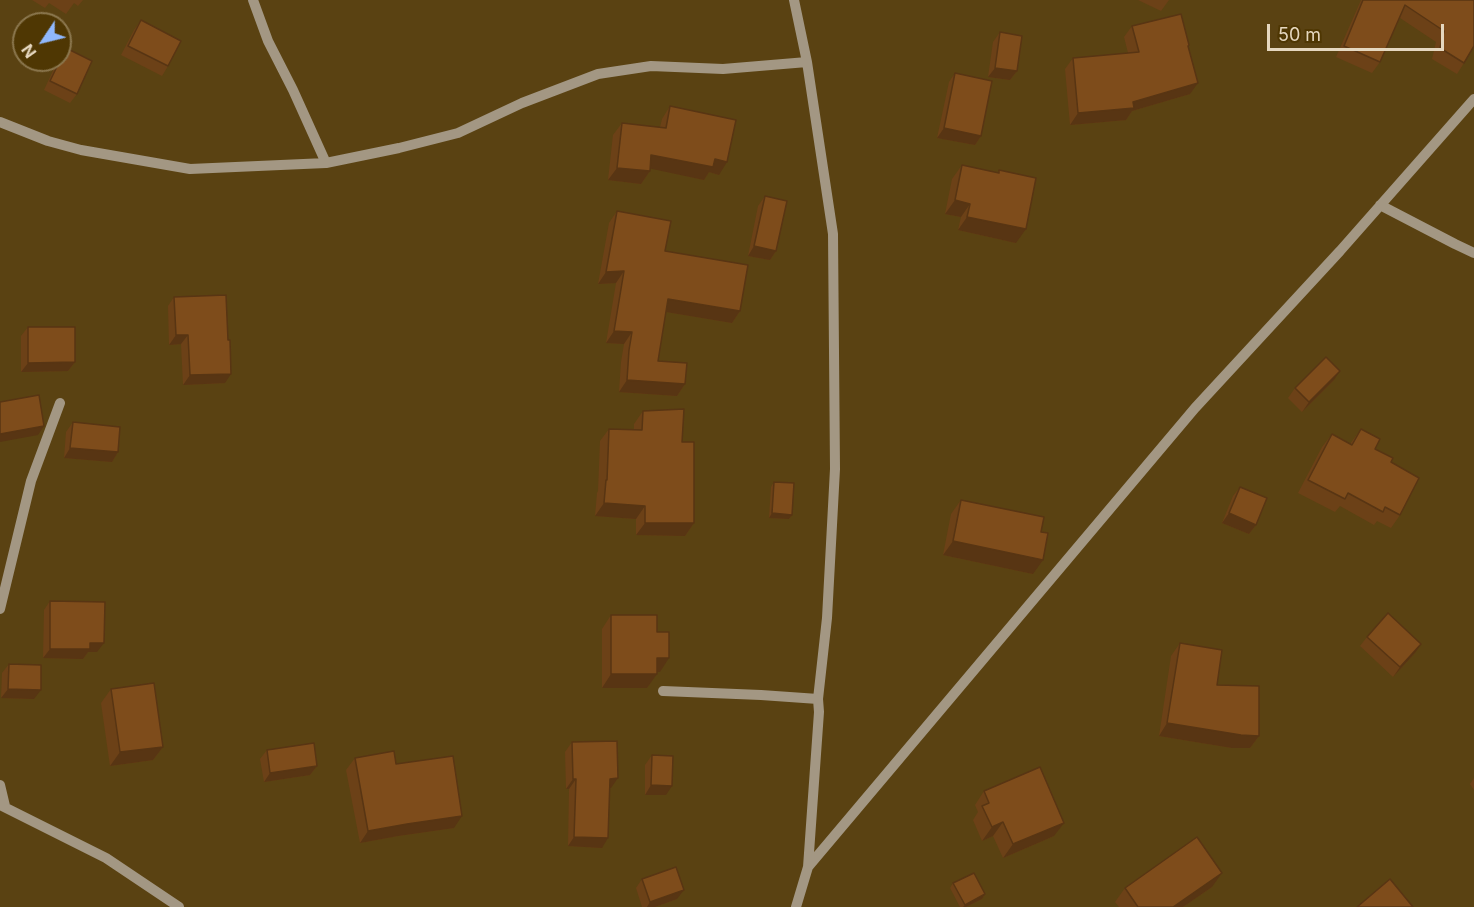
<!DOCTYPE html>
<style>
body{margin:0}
#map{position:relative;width:1474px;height:907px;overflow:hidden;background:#5a4212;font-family:Inter,sans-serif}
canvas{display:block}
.north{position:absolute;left:12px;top:12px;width:60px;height:60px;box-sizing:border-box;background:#4f3703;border:2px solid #8b774e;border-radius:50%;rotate:235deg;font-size:16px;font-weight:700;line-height:24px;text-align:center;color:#e5d7bf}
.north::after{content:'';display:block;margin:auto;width:21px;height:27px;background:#90b8fd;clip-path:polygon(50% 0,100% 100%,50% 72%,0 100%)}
.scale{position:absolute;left:1267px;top:24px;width:177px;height:27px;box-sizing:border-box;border:3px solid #e5d7bf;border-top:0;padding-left:8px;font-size:18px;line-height:21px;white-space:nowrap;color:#e5d7bf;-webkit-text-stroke:4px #4f3703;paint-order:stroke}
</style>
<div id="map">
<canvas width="1474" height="907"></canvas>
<div class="north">N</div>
<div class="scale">50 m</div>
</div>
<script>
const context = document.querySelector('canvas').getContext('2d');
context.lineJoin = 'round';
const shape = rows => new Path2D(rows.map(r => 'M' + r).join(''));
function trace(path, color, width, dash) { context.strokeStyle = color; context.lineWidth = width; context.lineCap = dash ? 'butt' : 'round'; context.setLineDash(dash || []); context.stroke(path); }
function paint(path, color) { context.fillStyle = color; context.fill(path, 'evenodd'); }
trace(shape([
 [253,0,268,41,293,90,326,163],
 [794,0,807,62,833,234,835,469,827,618,818,699,819,712,808,867,796,907],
 [0,122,48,141,81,150,190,169,326,163,399,148,458,133,522,103,598,74,651,66,723,69,807,62],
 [1380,205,1455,244,1474,253],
 [0,609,31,481,60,403],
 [663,691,761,695,818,699],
 [0,785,5,806],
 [0,805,106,858,179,907],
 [808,867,1195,408,1340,251,1474,99]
]), '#a39783', 10);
paint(shape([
 [32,0,83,0,78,6,74,3,66,14,49,3,45,8],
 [1138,0,1169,0,1161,11],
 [1361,0,1474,0,1464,63,1457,74,1432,59,1436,42,1400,18,1380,62,1372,73,1336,57],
 [141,20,168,66,162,76,121,55,134,30],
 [1132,26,1189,45,1188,47,1190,94,1132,111,1126,120,1070,125,1065,69,1073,58,1128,53,1124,37],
 [1000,32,1017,71,1010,80,988,77,993,42],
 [66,48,77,94,70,103,44,90,58,60,60,60,60,57],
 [955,73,981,136,975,145,937,138,949,82],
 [670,106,719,175,709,172,704,180,650,168,650,171,641,184,608,180,613,135,622,123,660,127,662,119],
 [962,165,998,173,999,170,1016,243,958,230,961,217,945,214,952,179],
 [765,196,776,251,770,260,748,256,758,206],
 [617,211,665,251,740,311,732,323,666,312,658,361,685,384,677,396,619,392,621,362,624,344,606,343,616,283,598,284,609,223],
 [174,297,225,383,183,385,181,344,169,345,168,306],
 [28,327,75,362,68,371,21,372,21,336],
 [1334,380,1302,412,1288,398,1295,388],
 [643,411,682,442,694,523,685,536,636,535,636,519,595,516,597,493,598,491,600,441,609,429,634,430,634,424],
 [73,422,118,452,112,462,64,458,66,432],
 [1361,429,1375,449,1391,462,1400,515,1391,528,1377,521,1374,525,1340,506,1335,512,1298,493,1322,447,1332,434,1350,444],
 [774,482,792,515,789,519,769,518,771,487],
 [1240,487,1256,525,1249,534,1222,523,1233,496],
 [961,500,1033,574,943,555,951,514],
 [50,601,97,652,88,652,83,659,43,658,44,610],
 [611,615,657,632,660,672,657,672,647,688,602,688,602,629],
 [1367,637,1415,653,1393,677,1360,646],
 [1180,643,1217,685,1259,736,1250,748,1232,748,1159,736,1171,656],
 [9,664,34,699,1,698,2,673],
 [111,689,163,747,153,760,110,766,101,703],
 [572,742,611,788,610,788,602,848,568,846,569,789,566,789,565,752],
 [267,750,317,766,310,775,264,782,260,759],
 [652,755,666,795,645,795,645,765],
 [355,758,396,764,454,828,398,836,360,843,346,770],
 [1474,778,1474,790,1470,784],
 [984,791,1054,836,1003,858,993,836,982,841,973,820,978,812,975,805],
 [642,879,677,899,655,907,642,907,636,888],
 [953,883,985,894,982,899,966,907,960,907,950,888],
 [1212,887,1183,907,1119,907,1115,902,1125,888]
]), '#6c4117');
paint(shape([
 [995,68,1017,71,1010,80,988,77],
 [1198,83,1190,94,1132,111,1126,120,1070,125,1078,113,1133,102],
 [944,128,981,136,975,145,937,138],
 [651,155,715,159,727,162,719,175,709,172,704,180,643,167],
 [617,168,650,171,641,184,608,180],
 [955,200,970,204,961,217,945,214],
 [967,217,1026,229,1016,243,958,230],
 [754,246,776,251,770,260,748,256],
 [624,271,616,283,598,284,606,272],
 [668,299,740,311,732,323,660,311],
 [614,331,632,332,624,344,606,343],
 [176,335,188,335,181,344,169,345],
 [75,362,68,371,21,372,28,363],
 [1340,371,1334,380,1302,412,1309,402],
 [231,374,225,383,183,385,190,375],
 [627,380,685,384,677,396,619,392],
 [44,426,38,435,0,442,0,434],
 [70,448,118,452,112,462,64,458],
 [604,503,645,506,636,519,595,516],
 [772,513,792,515,789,519,769,518],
 [1229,513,1256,525,1249,534,1222,523],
 [645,523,694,523,685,536,636,535],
 [953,541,1043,560,1033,574,943,555],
 [90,643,104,643,97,652,88,652,83,659,43,658,50,649],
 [1421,644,1415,653,1393,677,1400,667],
 [657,658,669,658,660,672,647,672],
 [611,674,657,674,647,688,602,688],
 [8,689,41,690,34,699,1,698],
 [1167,723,1259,736,1250,748,1232,748,1159,736],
 [163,747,153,760,110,766,120,752],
 [317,766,310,775,264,782,270,773],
 [618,778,611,788,604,788,610,779],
 [573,779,576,779,569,789,566,789],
 [651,785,672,786,666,795,645,795],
 [462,816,454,828,398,836,360,843,368,831,407,824],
 [1003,822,993,836,982,841,992,827],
 [1064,823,1054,836,1003,858,1013,844],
 [574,837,608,838,602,848,568,846],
 [1222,873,1212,887,1183,907,1173,907],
 [684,890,677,899,655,907,647,907,650,902],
 [985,894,982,899,966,907,963,907,965,905]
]), '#583513');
const building = shape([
 [1363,0,1474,0,1474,46,1464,63,1440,48,1444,31,1405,5,1380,62,1344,46,1363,0],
 [1181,14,1189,45,1188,46,1198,83,1133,102,1134,108,1078,113,1073,58,1139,52,1132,26,1181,14],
 [141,20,181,41,168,66,128,46,141,20],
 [1000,32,1022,36,1017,71,995,68,1000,32],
 [66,48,92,61,77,94,50,81,66,48],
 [955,73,992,81,981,136,944,128,955,73],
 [670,106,736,120,727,162,715,159,713,167,651,155,650,171,617,168,622,123,666,128,670,106],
 [962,165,999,173,999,170,1036,178,1026,229,967,217,970,204,955,200,962,165],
 [765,196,787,201,776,251,754,246,765,196],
 [617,211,671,221,665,251,748,265,740,311,668,299,658,361,687,363,685,384,627,380,629,350,632,332,614,331,624,271,606,272,617,211],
 [226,295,228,340,230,340,231,374,190,375,188,335,176,335,174,297,226,295],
 [28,327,75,327,75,362,28,363,28,327],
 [1326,357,1340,371,1309,402,1295,388,1326,357],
 [39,395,44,426,0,434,0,402,39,395],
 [684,409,682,442,694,442,694,523,645,523,645,506,604,503,606,480,607,480,609,429,642,430,643,411,684,409],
 [73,422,120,427,118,452,70,448,73,422],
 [1361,429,1380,439,1375,449,1393,458,1391,462,1419,478,1400,515,1385,507,1383,512,1348,493,1345,499,1308,480,1332,434,1352,445,1361,429],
 [774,482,794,483,792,515,772,513,774,482],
 [1240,487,1267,498,1256,525,1229,513,1240,487],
 [961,500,1044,517,1041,532,1048,533,1043,560,953,541,961,500],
 [50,601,105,602,104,643,90,643,90,649,50,649,50,601],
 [1388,613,1421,644,1400,667,1367,637,1388,613],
 [611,615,657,615,657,632,669,632,669,658,657,658,657,674,611,674,611,615],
 [1180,643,1222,650,1217,685,1259,686,1259,736,1241,735,1167,723,1180,643],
 [9,664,41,665,41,690,8,689,9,664],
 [154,683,163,747,120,752,111,689,154,683],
 [617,741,618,778,610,779,608,838,574,837,576,779,573,779,572,742,617,741],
 [314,743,317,766,270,773,267,750,314,743],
 [394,751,396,764,453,756,462,816,407,824,368,831,355,758,394,751],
 [652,755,673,756,672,786,651,785,652,755],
 [1040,767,1064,823,1013,844,1003,822,992,827,982,806,989,803,984,791,1040,767],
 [1197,837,1222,873,1173,907,1138,907,1125,888,1197,837],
 [676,867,684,890,650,902,642,879,676,867],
 [974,873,985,894,965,905,953,883,974,873],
 [1390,879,1413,907,1357,907,1390,879]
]);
paint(building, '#7e4c1b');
trace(building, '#583513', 1.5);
</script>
